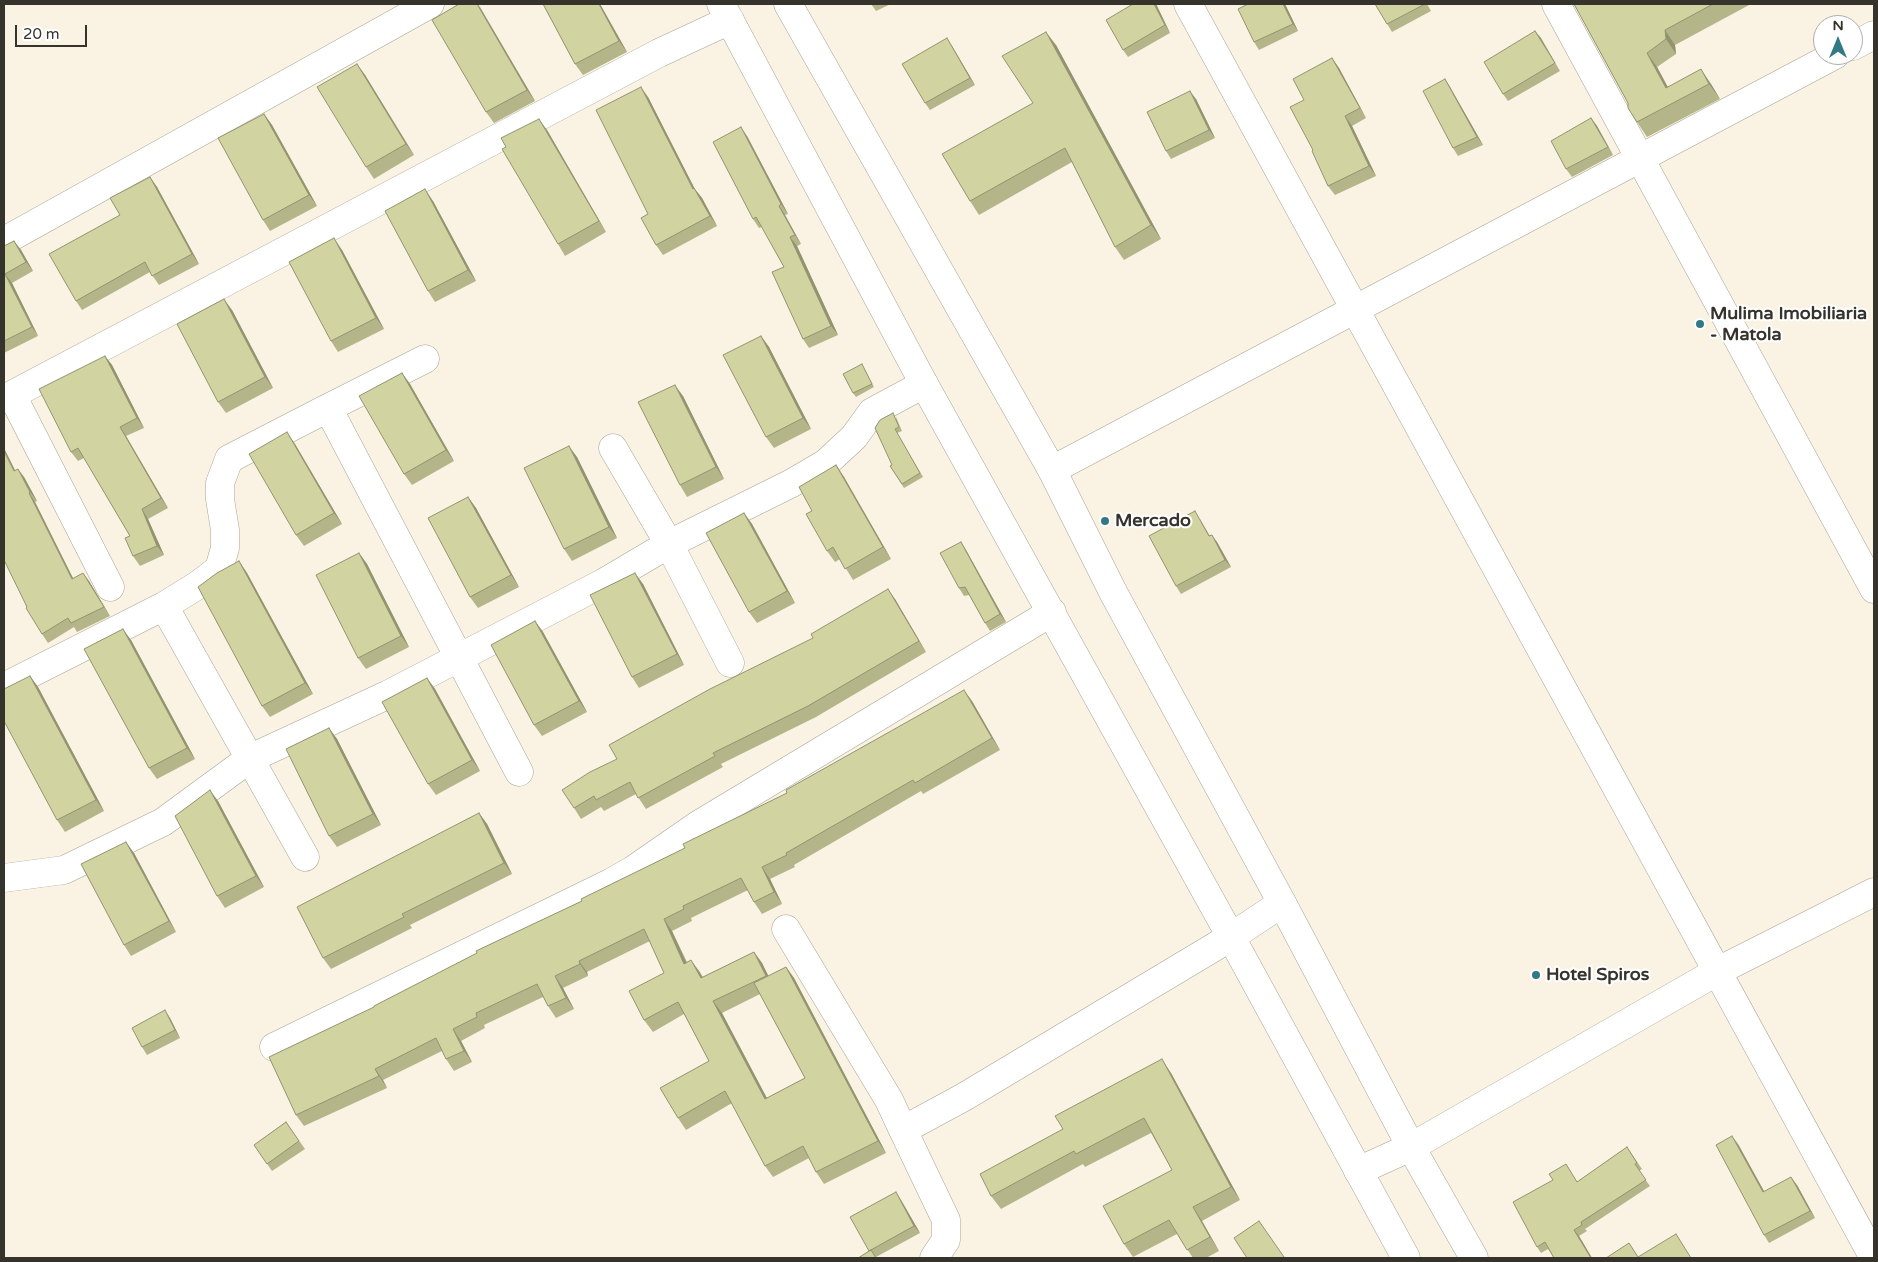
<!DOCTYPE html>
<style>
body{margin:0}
#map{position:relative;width:1878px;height:1262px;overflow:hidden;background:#faf3e4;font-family:"Varela Round",sans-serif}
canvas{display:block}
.frame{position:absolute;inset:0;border:5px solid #36332d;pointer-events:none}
.north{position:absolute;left:1813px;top:15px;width:50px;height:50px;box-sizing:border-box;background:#fff;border:1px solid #afadab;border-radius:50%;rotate:0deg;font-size:14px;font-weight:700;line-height:20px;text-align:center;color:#36332d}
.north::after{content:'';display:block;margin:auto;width:18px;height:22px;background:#337985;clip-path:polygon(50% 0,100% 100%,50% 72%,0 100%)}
.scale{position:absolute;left:15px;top:25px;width:72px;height:22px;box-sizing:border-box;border:2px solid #36332d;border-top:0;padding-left:6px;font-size:15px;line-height:18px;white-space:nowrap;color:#36332d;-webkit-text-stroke:4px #fff;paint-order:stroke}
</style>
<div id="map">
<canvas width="1878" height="1262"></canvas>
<div class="frame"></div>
<div class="north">N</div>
<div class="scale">20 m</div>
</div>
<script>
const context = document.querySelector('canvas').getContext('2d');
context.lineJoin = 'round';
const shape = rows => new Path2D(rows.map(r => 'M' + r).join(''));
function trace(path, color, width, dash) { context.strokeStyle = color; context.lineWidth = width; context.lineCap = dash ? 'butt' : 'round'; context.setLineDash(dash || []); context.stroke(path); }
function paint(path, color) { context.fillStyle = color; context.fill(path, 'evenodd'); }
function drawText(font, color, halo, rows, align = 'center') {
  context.font = font + ' "Varela Round",sans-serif'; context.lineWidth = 4; context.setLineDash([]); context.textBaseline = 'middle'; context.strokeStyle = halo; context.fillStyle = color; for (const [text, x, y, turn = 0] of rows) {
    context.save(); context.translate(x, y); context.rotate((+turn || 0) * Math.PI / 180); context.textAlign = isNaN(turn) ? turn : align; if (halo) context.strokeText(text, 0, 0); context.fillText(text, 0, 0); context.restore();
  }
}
const minor = shape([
 [1188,4,1874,1258],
 [1556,4,1874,589],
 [1853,46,1874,35],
 [4,241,430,4],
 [12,395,110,587],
 [4,399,659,53,730,20],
 [328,408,425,359],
 [613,448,669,544,730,663],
 [1052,470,1835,55],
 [164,606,305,857],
 [4,687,164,606,198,585,219,569,225,548,225,530,220,499,220,483,229,459,328,408,519,772],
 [4,878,64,870,163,822,249,759,387,695,603,583,669,544,792,483,826,463,854,437,872,412,924,384],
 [786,929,889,1100,903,1130,964,1097,1231,937,1282,903],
 [274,1047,612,882,633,870,698,825,1052,612],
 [903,1130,946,1220,946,1240,934,1258],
 [1358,1171,1411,1147,1718,971,1874,892]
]);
const highway = shape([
 [721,4,924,384,1231,937,1406,1258],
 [788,4,1052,470,1113,592,1282,903,1411,1147,1474,1258]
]);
trace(minor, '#aaa394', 29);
trace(highway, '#aaa394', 29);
trace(minor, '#fff', 28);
trace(highway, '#fff', 28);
paint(shape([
 [459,4,477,4,535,101,494,123,486,112],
 [543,4,600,4,627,52,583,75,575,64],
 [871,4,891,4,876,11],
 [1156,4,1170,33,1128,57,1123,50],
 [1285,4,1298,31,1259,50,1254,42],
 [1375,4,1427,4,1431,11,1392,32],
 [1574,4,1751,4,1675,45,1676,54,1657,67,1668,87,1711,84,1720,99,1647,137,1637,122,1628,103],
 [1535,31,1560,71,1508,101,1503,94],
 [1056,45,1161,239,1124,260,1115,247,1072,162,979,215,970,201,1033,103],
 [952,46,975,85,930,110,925,103],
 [1332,58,1339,68,1366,118,1352,126,1376,176,1335,195,1328,186,1304,100],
 [357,64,365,75,414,155,374,179,366,167],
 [1445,79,1450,87,1483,145,1458,156,1453,148],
 [648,97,694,188,702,198,717,226,663,255,656,245,648,214],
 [1196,99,1215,138,1171,159,1166,151],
 [264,114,272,125,317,206,270,231,263,220],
 [1591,118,1597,126,1613,155,1572,177,1566,169],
 [547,130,606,232,565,256,558,244],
 [747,136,788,214,785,215,801,244,797,246,838,335,809,348,803,339,784,267,762,227,759,228,753,219],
 [150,177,157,187,199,264,159,285,150,272,82,310,76,301,120,215],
 [433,201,476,281,435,302,428,291],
 [14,241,21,250,33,271,12,283,38,336,4,353,4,246],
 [342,250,384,329,338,352,331,341],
 [232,310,273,388,226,413,218,402],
 [761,336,769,347,811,429,774,448,766,437],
 [105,356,112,365,144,428,126,436,168,508,148,519,164,555,140,566,133,556,130,536,84,458,78,461,71,452],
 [862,364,874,387,856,397,853,393],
 [402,373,410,384,454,461,412,485,404,474],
 [683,396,724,479,687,497,680,485],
 [896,417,902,431,897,433,923,477,904,488,890,466,892,465],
 [295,444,342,524,304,546,296,535],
 [577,457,617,538,572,561,564,549],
 [836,465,844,477,891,559,853,580,840,559,835,562,827,551,812,511],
 [15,470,24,477,37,501,35,502,73,579,89,581,110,616,77,632,74,627,48,643,42,634,27,607],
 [468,497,476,508,519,587,478,608,470,597],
 [744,513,752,524,795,603,757,623,749,612],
 [1200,519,1210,536,1217,542,1231,567,1181,594,1176,586],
 [961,542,966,550,1006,622,990,631,985,623,969,595,964,596,959,588],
 [359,553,367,564,409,647,366,669,358,658],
 [239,561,247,573,313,694,270,717,262,706],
 [643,584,684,665,639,688,632,677],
 [895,599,926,652,816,717,721,764,723,767,646,809,636,794,604,811,601,807,581,819,574,808,617,759],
 [535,621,543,632,587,712,542,736,534,725],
 [131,640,195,759,157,779,149,768],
 [30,676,38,687,104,811,65,832,57,820],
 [427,678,435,689,480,771,436,795,428,784],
 [972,701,1000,750,923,794,921,791,794,865,795,867,770,879,782,904,762,914,754,902,748,890,691,918,692,921,672,931,687,962,699,971,703,977,754,952,762,963,768,976,786,967,794,978,886,1153,824,1184,816,1172,809,1158,773,1177,765,1166,732,1103,686,1130,678,1118,709,1061,684,1014,653,1032,644,1020,664,973,650,941,587,972,588,976,563,988,574,1009,556,1018,548,1006,543,997,484,1025,485,1028,461,1041,472,1062,454,1071,446,1059,442,1051,383,1080,387,1088,304,1126,296,1115,374,1007,582,901,685,848,787,793],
 [760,994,805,1078,767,1098,722,1013],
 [329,728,337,739,381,825,337,847,329,836],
 [218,801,264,887,225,908,217,896],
 [479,813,487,824,512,874,410,925,412,928,331,969,323,958],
 [134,853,176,932,131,956,124,945],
 [170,1018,180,1038,147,1055,142,1047],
 [1171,1073,1240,1200,1202,1221,1219,1251,1206,1258,1193,1258,1177,1234,1133,1257,1124,1244,1172,1170,1151,1133,1085,1167,1083,1164,1001,1209,991,1196],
 [286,1122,305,1149,272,1171,254,1145],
 [1738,1144,1764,1192,1797,1185,1815,1218,1769,1243,1764,1235],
 [1627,1147,1642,1169,1639,1171,1650,1186,1585,1229,1587,1231,1579,1236,1592,1258,1554,1258,1548,1249,1541,1253,1537,1247,1553,1180,1566,1164,1577,1182],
 [901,1200,920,1233,876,1257,877,1258,858,1258,869,1251]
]), '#b4b68a');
paint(shape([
 [477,4,480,7,535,101,527,90],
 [599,4,600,4,627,52,619,41],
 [1154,4,1156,4,1170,33,1165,25],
 [1283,4,1285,4,1298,31,1293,24],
 [1665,30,1675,45,1676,54,1666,39],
 [1535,31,1541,38,1560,71],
 [1046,32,1056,45,1161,239,1151,225],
 [947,38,952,46,975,85,970,78],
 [1647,53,1657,67,1676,103,1666,88],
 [1332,58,1339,68,1366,118,1360,108],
 [357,64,365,75,414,155,406,144],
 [1701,69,1711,84,1720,99,1709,84],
 [1445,79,1450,87,1483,145,1477,137],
 [641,87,648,97,700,199,693,189],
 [1190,91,1196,99,1215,138,1209,130],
 [264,114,272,125,317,206,309,195],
 [1345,116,1352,126,1376,176,1369,166],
 [1591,118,1597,126,1613,155,1608,147],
 [539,119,547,130,606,232,599,221],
 [741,127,747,136,788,214,781,204],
 [150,177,157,187,199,264,192,254],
 [694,188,702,198,717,226,710,216],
 [425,189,433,201,476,281,468,270],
 [779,206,785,215,801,244,795,235],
 [790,237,797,246,838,335,831,326],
 [334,238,342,250,384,329,376,318],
 [14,241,21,250,33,271,26,262],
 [5,274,12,283,38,336,32,327],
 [224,299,232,310,273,388,265,377],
 [761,336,769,347,811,429,803,418],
 [105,356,112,365,144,428,137,418],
 [402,373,410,384,454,461,446,450],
 [675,385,683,396,724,479,716,467],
 [120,427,126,436,168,508,161,498],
 [287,432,295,444,342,524,334,513],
 [569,446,577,457,617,538,609,527],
 [4,448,20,480,14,471,4,451],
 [836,465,844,477,891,559,883,547],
 [18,469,24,477,37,501,30,492],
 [29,493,35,502,78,588,72,579],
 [468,497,476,508,519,587,511,575],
 [142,509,148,519,164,555,157,546],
 [744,513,752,524,795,603,787,591],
 [1212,535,1217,542,1231,567,1225,560],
 [961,542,966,550,1006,622,1000,614],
 [359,553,367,564,409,647,401,636],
 [239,561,247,573,313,694,305,683],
 [83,573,89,581,110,616,104,607],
 [635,573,643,584,684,665,677,654],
 [888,589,895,599,926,652,919,641],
 [535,621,543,632,587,712,579,701],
 [123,629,131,640,195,759,187,748],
 [30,676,38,687,104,811,96,800],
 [427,678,435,689,480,771,472,760],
 [964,690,972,701,1000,750,992,738],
 [329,728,337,739,381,825,373,814],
 [210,790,218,801,264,887,256,876],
 [479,813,487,824,512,874,504,863],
 [126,842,134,853,176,932,169,921],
 [762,867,770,879,782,904,774,892],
 [664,919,672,931,692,975,684,964],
 [754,952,762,963,774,987,766,976],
 [691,960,699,971,709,990,701,978],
 [579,961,587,972,588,976,580,964],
 [786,967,794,978,886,1153,878,1141],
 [555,976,563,988,574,1009,566,998],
 [713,1001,722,1013,773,1110,765,1099],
 [165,1010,170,1018,180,1038,175,1030],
 [453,1029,461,1041,472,1062,464,1051],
 [1162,1059,1171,1073,1240,1200,1231,1187],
 [375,1069,383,1080,387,1088,379,1076],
 [1732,1136,1738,1144,1769,1200,1763,1192],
 [1791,1177,1797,1185,1815,1218,1810,1211],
 [896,1192,901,1200,920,1233,914,1226],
 [1193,1207,1202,1221,1219,1251,1210,1237],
 [1574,1230,1579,1236,1592,1258,1591,1258]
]), '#929470');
const building = shape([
 [459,4,477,4,527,90,486,112,432,20,459,4],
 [543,4,599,4,619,41,575,64,543,4],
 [1133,4,1154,4,1165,25,1123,50,1106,20,1133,4],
 [1248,4,1283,4,1293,24,1254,42,1238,9,1248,4],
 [1375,4,1425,4,1387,24,1375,4],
 [1574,4,1713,4,1665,30,1666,39,1647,53,1666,88,1701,69,1709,84,1637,122,1628,108,1628,103,1574,4],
 [1535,31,1555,63,1503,94,1484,62,1535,31],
 [1046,32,1151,225,1115,247,1065,148,970,201,942,154,1033,103,1002,56,1046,32],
 [947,38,970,78,925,103,902,64,947,38],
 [1332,58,1360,108,1345,116,1369,166,1328,186,1312,151,1313,150,1290,107,1304,100,1293,79,1332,58],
 [357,64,406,144,366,167,317,87,357,64],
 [1445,79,1477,137,1453,148,1423,91,1445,79],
 [641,87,693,189,694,188,710,216,656,245,641,218,648,214,596,110,641,87],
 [1190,91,1209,130,1166,151,1147,112,1190,91],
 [264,114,309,195,263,220,218,138,264,114],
 [1591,118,1608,147,1566,169,1551,141,1591,118],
 [539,119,599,221,558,244,502,149,506,147,501,138,539,119],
 [741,127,781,204,779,206,795,235,790,237,831,326,803,339,772,272,784,267,756,217,753,219,713,142,741,127],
 [150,177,192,254,152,276,145,262,76,301,49,254,120,215,110,198,150,177],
 [425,189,468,270,428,291,385,211,425,189],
 [334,238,376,318,331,341,289,262,334,238],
 [14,241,26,262,5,274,32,327,4,341,4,246,14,241],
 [224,299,265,377,218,402,177,324,224,299],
 [761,336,803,418,766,437,723,355,761,336],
 [105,356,137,418,120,427,161,498,142,509,157,546,133,556,125,538,130,536,78,448,71,452,39,389,105,356],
 [862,364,872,384,853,393,843,374,862,364],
 [402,373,446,450,404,474,359,396,402,373],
 [675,385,716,467,680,485,638,402,675,385],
 [893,413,899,427,895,429,920,473,902,484,890,466,892,465,875,428,880,420,893,413],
 [287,432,334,513,296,535,249,454,287,432],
 [569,446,609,527,564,549,524,468,569,446],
 [4,451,14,471,18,469,30,492,29,493,72,579,83,573,104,607,71,623,68,618,42,634,26,608,27,607,4,560,4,451],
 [836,465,883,547,845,569,833,547,827,551,806,514,812,511,799,487,836,465],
 [468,497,511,575,470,597,428,518,468,497],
 [1195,511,1209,536,1212,535,1225,560,1176,586,1149,536,1195,511],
 [744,513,787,591,749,612,706,533,744,513],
 [961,542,1000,614,985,623,965,587,959,588,940,553,961,542],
 [359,553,401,636,358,658,316,575,359,553],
 [239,561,305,683,262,706,198,587,217,573,239,561],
 [635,573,677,654,632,677,590,595,635,573],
 [888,589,919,641,808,706,713,753,715,756,638,798,630,782,596,800,594,796,574,808,562,790,590,772,617,759,609,745,710,689,813,638,811,634,888,589],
 [535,621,579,701,534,725,491,645,535,621],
 [123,629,187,748,149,768,84,649,123,629],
 [30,676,96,800,57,820,4,721,4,689,30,676],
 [427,678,472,760,428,784,382,702,427,678],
 [964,690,992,738,915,783,913,780,786,853,787,855,762,867,774,892,754,902,741,878,683,906,684,909,664,919,684,964,691,960,701,978,754,952,766,976,713,1001,765,1099,805,1078,754,983,786,967,878,1141,816,1172,803,1146,765,1166,725,1091,678,1118,660,1088,709,1061,678,1002,644,1020,629,991,664,973,644,929,579,961,580,964,555,976,566,998,548,1006,537,984,476,1013,477,1017,453,1029,464,1051,446,1059,436,1038,375,1069,379,1076,296,1115,269,1057,374,1007,374,1006,477,953,476,951,582,901,581,899,685,848,683,844,787,793,786,790,964,690],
 [329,728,373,814,329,836,286,749,329,728],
 [210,790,256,876,217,896,175,816,210,790],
 [479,813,504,863,402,914,404,917,323,958,297,907,479,813],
 [126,842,169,921,124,945,81,864,126,842],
 [165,1010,175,1030,142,1047,132,1028,165,1010],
 [1162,1059,1231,1187,1193,1207,1210,1237,1187,1250,1169,1220,1124,1244,1103,1206,1172,1170,1144,1118,1076,1154,1074,1151,991,1196,980,1174,1063,1129,1055,1116,1162,1059],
 [286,1122,299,1141,267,1164,254,1145,286,1122],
 [1732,1136,1763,1192,1791,1177,1810,1211,1764,1235,1716,1145,1732,1136],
 [1627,1147,1637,1163,1635,1164,1646,1180,1581,1222,1582,1225,1574,1230,1591,1258,1554,1258,1545,1242,1537,1247,1513,1202,1553,1180,1549,1174,1566,1164,1577,1182,1627,1147],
 [896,1192,914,1226,869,1251,850,1217,896,1192],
 [1259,1221,1284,1257,1282,1258,1247,1258,1234,1238,1259,1221],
 [1676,1234,1691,1258,1606,1258,1629,1243,1638,1257,1676,1234],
 [871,1250,876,1258,858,1258,871,1250]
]);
paint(building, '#d1d4a0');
trace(building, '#929470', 1);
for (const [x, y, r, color] of [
 [1700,324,5,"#337985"],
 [1105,521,5,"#337985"],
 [1536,975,5,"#337985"]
]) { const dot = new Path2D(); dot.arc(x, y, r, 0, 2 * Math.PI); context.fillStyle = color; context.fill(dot); trace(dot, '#fff', 2); }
drawText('bold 18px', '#36332d', '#fff', [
 ["Mulima Imobiliaria",1710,314],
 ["- Matola",1710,335],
 ["Mercado",1115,521],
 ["Hotel Spiros",1546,975]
], 'left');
</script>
